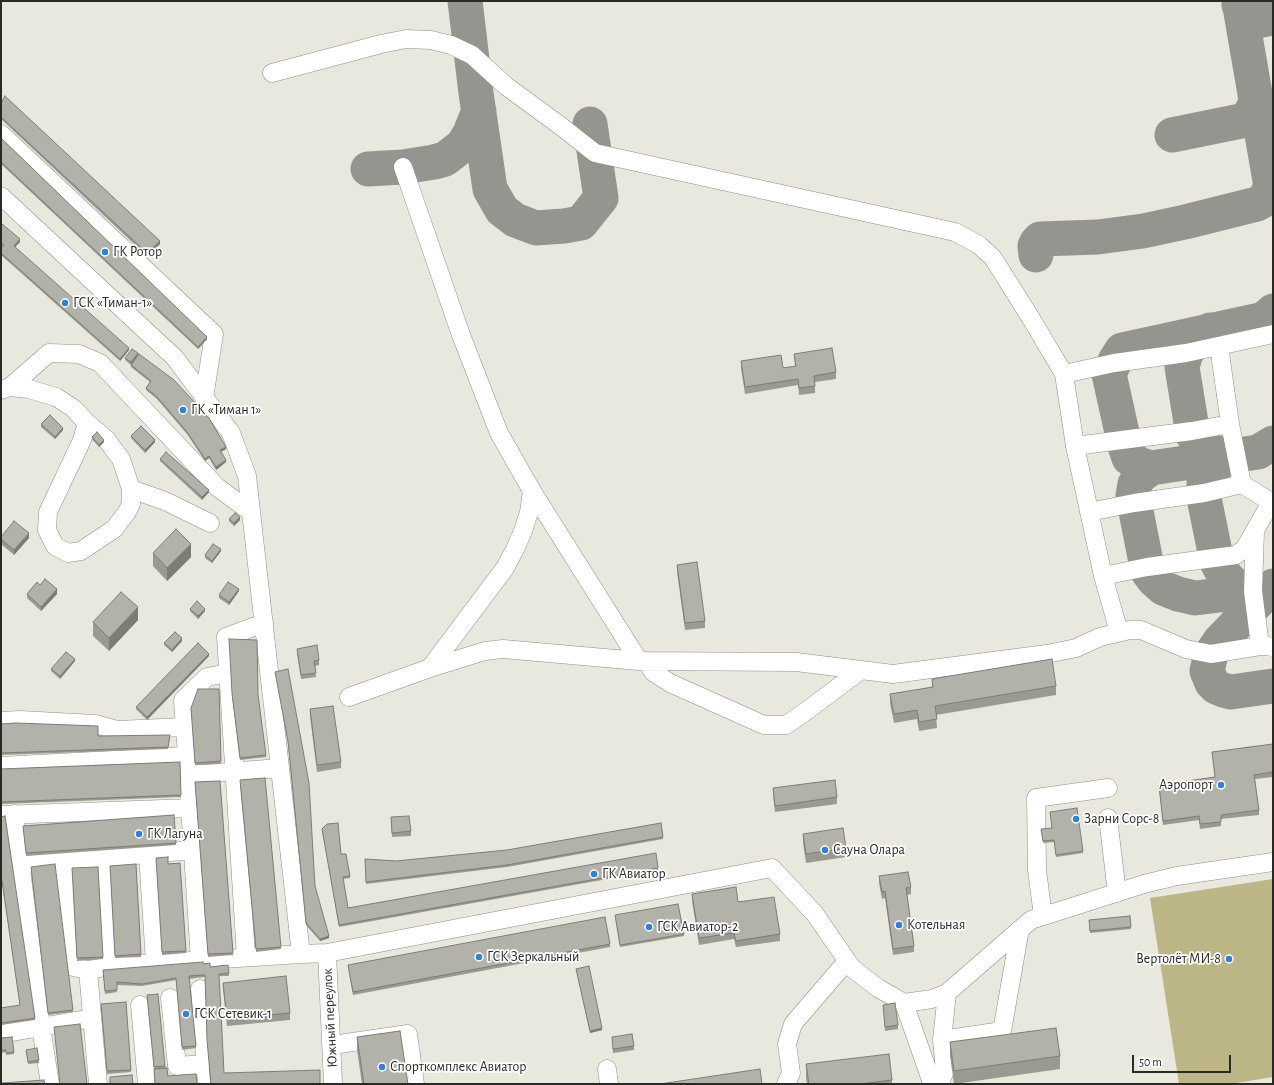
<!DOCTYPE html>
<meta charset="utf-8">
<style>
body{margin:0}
#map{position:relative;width:1274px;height:1085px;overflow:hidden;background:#e8e8df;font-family:"Alegreya Sans",sans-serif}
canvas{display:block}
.frame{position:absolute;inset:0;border:2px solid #292926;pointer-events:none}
.scale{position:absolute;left:1132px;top:1055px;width:99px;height:18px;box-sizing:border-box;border:2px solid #292926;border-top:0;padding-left:5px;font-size:12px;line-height:14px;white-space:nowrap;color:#292926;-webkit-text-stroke:3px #fff;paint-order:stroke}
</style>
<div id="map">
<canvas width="1274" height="1085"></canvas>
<div class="frame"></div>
<div class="scale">50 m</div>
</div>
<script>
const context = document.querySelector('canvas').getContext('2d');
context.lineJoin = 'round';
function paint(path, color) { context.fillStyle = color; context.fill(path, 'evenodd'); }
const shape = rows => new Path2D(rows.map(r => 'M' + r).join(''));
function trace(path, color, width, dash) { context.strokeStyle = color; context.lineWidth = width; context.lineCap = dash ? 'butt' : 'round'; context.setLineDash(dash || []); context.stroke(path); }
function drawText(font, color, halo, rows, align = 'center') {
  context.font = font + ' "Alegreya Sans",sans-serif'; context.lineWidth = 3.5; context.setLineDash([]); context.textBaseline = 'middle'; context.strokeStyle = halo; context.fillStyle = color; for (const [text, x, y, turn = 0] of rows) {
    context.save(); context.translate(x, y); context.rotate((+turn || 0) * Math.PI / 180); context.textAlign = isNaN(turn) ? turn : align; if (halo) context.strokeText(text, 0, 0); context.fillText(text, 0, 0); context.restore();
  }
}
paint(shape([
 [1273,879,1273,1077,1230,1084,1179,1084,1150,898]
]), '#bcb686');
trace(shape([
 [465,1,476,93,490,189,502,210,515,220,536,228,564,226,581,223,601,198,590,124],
 [1239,1,1273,198],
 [1239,5,1250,17,1262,20,1273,18],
 [1172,135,1241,121,1249,116,1256,103],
 [368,169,403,167,434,162,445,159,463,145,470,133,479,111],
 [1036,255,1035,246,1037,242,1040,239,1098,237,1143,231,1185,222,1257,204,1264,200,1271,187],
 [1273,311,1264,319,1122,350,1115,361,1109,374,1125,446,1129,458,1141,465,1151,468,1258,452,1273,443],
 [1210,330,1193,344,1186,353,1182,367,1193,435,1211,451,1227,456,1209,472,1204,483,1204,498,1217,562,1223,573,1231,582,1242,589,1253,591],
 [1151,468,1140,476,1135,484,1133,496,1148,572,1154,580,1163,588,1178,594,1195,598,1253,591,1259,589],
 [1273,586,1220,641,1211,654,1207,671,1212,683,1216,687,1223,690,1231,692,1273,686]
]), '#95958f', 35);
const minor = shape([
 [272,73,381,44,406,39,431,40,451,45,472,55,506,86,562,127,595,153,955,232,979,245,993,258,1032,320,1064,374,1114,363,1186,353,1273,334],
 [1,134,214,334,204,398],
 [403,167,461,335,499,433,532,491,639,661],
 [1,196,175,358,231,433,247,476,301,954,327,953,772,868,815,914,852,968,878,988,904,1003,932,999,947,993,1031,920,1144,884,1177,876,1273,862],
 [1219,346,1230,424,1242,484,1271,502,1273,502],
 [1064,374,1075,446,1103,576,1119,632],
 [10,387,49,353,79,354,100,363,217,487,251,512],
 [1,390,10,387,29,389,56,397,73,408,87,423,82,440,48,512,47,530,55,546,68,553,81,551,114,529,127,512,131,504,131,489,165,501,210,523],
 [87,423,106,439,121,459,131,489],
 [1075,446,1192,431,1230,424],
 [1089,512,1134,503,1204,493,1242,484],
 [1255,531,1253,591,1260,646],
 [1103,576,1147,567,1236,555,1245,548,1271,502],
 [646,661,653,672,670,683,764,725,786,725,805,712,861,670],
 [430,668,505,568,515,549,523,531,529,512,532,491],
 [349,697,430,668,485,651,503,649,639,661,796,662,893,674,1047,654,1076,648,1100,637,1130,630,1141,630,1186,649,1211,654,1260,646,1267,646,1273,647],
 [1,721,20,720,95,724,117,730,185,727],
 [1,766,187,756],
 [188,769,183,700,207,677,228,673],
 [14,814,41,1027,50,1084],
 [1,815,190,808],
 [1108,818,1117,893],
 [148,854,155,963],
 [104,857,111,966],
 [63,861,73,967,88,970],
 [20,865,193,850],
 [1043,916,1037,870,1036,798,1108,788],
 [327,953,333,1084],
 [246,957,226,637,264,623],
 [200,961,188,775,280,768],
 [200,989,207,1084],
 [170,998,177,1066,206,1064],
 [904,1003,931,1080,940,1082],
 [140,1005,147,1084],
 [1,1034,92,1018],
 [942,1040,1002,1031,1020,929],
 [332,1045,408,1034,415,1084],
 [607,1069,609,1084],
 [98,1084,88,970,111,966,301,954],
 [786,1084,791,1073,787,1044,793,1024,847,961],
 [941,1084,940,1082,945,1071,942,1040,947,993]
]);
trace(minor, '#908f87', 19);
trace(minor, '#fff', 18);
paint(shape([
 [1,103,160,244,147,256,1,119],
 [1,138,207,339,198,349,1,164],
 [1,223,20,242,15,247,129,350,120,361,1,255,1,248,3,246,1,244],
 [139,354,226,449,221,452,226,462,216,470,209,458,205,461,187,434,157,399,146,390,146,388,150,382,131,367,131,365],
 [794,354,836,372,836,379,815,382,815,393,799,395,798,385,745,394,741,368,741,361,783,368,795,366],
 [138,355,131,365,125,360,125,358],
 [41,424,63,430,55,439,41,427],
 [131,436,155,442,145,453,131,438],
 [92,437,104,442,99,447,92,439],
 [160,459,209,492,202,500,160,461],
 [229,519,240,520,234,526,229,521],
 [1,537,29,538,14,555,1,544],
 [221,551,212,563,205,558,205,555],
 [153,553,191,557,167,581,153,566],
 [677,565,705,621,705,628,685,630,677,572],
 [40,585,57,594,41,611,27,598,27,594],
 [239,591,229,605,219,598,219,595],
 [190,609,205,611,198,619,190,611],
 [138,620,109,651,93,636,93,622],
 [182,641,172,652,164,645,164,643],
 [297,649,319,660,319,665,315,666,316,677,301,679,297,653],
 [209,656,147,720,136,709,136,707],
 [75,661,60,679,51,671,51,669],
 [275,672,315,886,329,938,320,941,306,925,288,744],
 [932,679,1056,686,1056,695,936,715,937,728,919,731,917,719,894,723,890,703,890,694,932,687],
 [219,689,221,764,195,765,191,708],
 [232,696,266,755,266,757,240,760],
 [310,709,341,762,341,768,317,772,310,716],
 [1,724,98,736,170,737,168,749,1,755],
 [1273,744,1273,777,1255,779,1259,810,1259,815,1221,819,1221,826,1200,829,1199,820,1163,825,1159,789,1159,785,1215,777,1212,752],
 [180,762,181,797,1,804,1,769],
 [220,781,233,955,208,957,195,782],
 [240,783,281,947,281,949,256,952],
 [773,788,837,797,837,804,775,812,773,795],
 [174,815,176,845,26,856,23,826],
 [1,817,35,1018,35,1020,1,1025,1,1008,20,1006,1,876],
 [391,817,411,831,411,836,392,837],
 [322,829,341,854,350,876,350,878,343,879,348,908,658,868,658,870,339,927],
 [1041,829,1083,851,1083,853,1056,857,1054,842,1043,843],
 [803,834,846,848,846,857,806,863,803,843],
 [663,837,663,839,507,867,366,884,365,859,396,861],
 [156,858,168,864,180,863,186,953,162,955],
 [136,864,141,957,115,958,110,866],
 [72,868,103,957,103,959,77,961],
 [31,869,73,1010,73,1012,48,1015],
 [879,876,911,887,911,894,907,895,914,946,914,952,893,955,885,898,882,899,879,883],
 [692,894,738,902,780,934,780,941,736,947,734,939,699,945,692,901],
 [615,915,684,934,684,936,620,947],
 [1130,916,1131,929,1090,933,1089,920],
 [610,944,610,947,353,995,348,967,348,965],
 [203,964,210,967,228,965,229,976,219,976,210,1084,205,977,189,979,196,1048,182,1050,176,980,142,986,117,985,117,992,105,994,103,970],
 [576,969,602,1030,590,1033],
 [223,983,290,1013,290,1020,227,1026,223,989],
 [147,997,168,1076,155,1084,154,1069],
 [126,1002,131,1072,107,1074,101,1004],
 [883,1005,898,1025,898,1029,885,1031],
 [357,1037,408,1084,362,1084,357,1050],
 [612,1037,634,1046,634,1050,613,1053],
 [1,1038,14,1052,14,1054,6,1055,6,1052,1,1053],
 [950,1042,1060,1056,1060,1069,954,1084,950,1056],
 [26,1050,39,1060,39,1063,28,1064],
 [806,1064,892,1080,892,1084,807,1084,806,1078]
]), '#9a9992');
paint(shape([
 [20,239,20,242,14,248,14,246],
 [160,241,160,244,147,256,147,253],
 [207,337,207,339,198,349,198,347],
 [129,348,129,350,120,361,120,359],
 [138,353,138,355,131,365,131,362],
 [63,428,63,430,55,439,55,437],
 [104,440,104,442,99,447,99,445],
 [155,440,155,442,145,453,145,450],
 [226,447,226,449,220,452,220,450],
 [209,456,209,458,205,461,205,459],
 [226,460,226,462,216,470,216,467],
 [209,490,209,492,202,500,202,497],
 [240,517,240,520,234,526,234,523],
 [29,533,29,538,14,555,14,550],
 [191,544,191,557,167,581,167,568],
 [221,549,221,551,212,563,212,561],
 [57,589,57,594,41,611,41,607],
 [239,589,239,591,229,605,229,602],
 [138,607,138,620,109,651,109,638],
 [205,609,205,611,198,619,198,616],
 [182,638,182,641,172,652,172,650],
 [209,654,209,656,147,720,147,717],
 [75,659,75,661,60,679,60,676],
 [329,936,329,938,320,941,320,939],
 [602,1028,602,1030,590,1033,590,1031]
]), '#7d7d77');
const building = shape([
 [5,96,160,241,147,253,1,117,1,103,5,96],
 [1,138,207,337,198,347,1,162,1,138],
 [1,223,20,239,14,246,129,348,120,359,1,253,1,248,4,245,1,242,1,223],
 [832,348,836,372,814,376,815,386,799,388,798,379,745,387,741,361,781,355,783,368,796,366,794,354,832,348],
 [132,349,138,353,131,362,125,358,132,349],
 [139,354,174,380,209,418,226,447,220,450,226,460,216,467,209,456,205,459,187,432,157,397,146,388,151,381,131,365,139,354],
 [50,415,63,428,55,437,41,424,50,415],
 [141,426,155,440,145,450,131,436,141,426],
 [97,432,104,440,99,445,92,437,97,432],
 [166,452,209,490,202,497,160,459,166,452],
 [235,513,240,517,234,523,229,519,235,513],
 [14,521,29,533,14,550,1,539,1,537,14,521],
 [176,529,191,544,167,568,153,553,176,529],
 [213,544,221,549,212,561,205,555,213,544],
 [697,562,705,621,685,623,677,565,697,562],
 [45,579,57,589,41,607,27,594,37,582,40,585,45,579],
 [228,582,239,589,229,602,219,595,228,582],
 [121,592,138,607,109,638,93,622,121,592],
 [197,601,205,609,198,616,190,609,197,601],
 [175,632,182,638,172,650,164,643,175,632],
 [229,639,257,640,258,695,266,755,240,758,232,693,229,639],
 [198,643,209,654,147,717,136,707,198,643],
 [317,645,319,660,314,661,316,673,301,675,297,649,317,645],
 [66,652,75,659,60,676,51,669,66,652],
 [1052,659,1056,686,935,706,937,719,919,722,917,710,894,714,890,694,933,687,932,679,1052,659],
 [288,669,309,783,315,886,329,936,320,939,306,923,288,741,275,672,288,669],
 [198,689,219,689,221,761,195,763,191,708,198,689],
 [333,706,341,762,317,765,310,709,333,706],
 [16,723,98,726,98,736,170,735,168,747,1,753,1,724,16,723],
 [1273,744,1273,772,1254,775,1259,810,1221,815,1221,822,1200,824,1199,816,1163,821,1159,785,1215,777,1212,752,1273,744],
 [180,762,181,795,1,802,1,769,180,762],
 [265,778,281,947,256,949,240,780,265,778],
 [835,780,837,797,775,806,773,788,835,780],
 [220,781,233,953,208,954,195,782,220,781],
 [1077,808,1083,851,1056,855,1054,840,1043,841,1041,829,1052,828,1050,812,1077,808],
 [174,815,176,843,26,853,23,826,174,815],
 [5,816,35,1018,1,1023,1,1008,20,1005,1,874,1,817,5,816],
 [409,816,411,831,392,833,391,817,409,816],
 [338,823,341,854,346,854,350,876,343,877,348,908,656,853,658,868,339,925,322,829,327,824,338,823],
 [661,823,663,837,507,865,366,882,365,859,396,861,507,850,661,823],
 [843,828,846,848,806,854,803,834,843,828],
 [168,857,168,864,180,863,186,951,162,952,156,858,168,857],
 [55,864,73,1010,48,1013,31,867,55,864],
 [136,864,141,954,115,956,110,866,136,864],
 [98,867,103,957,77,958,72,868,98,867],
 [908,872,911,887,906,888,914,946,893,949,885,891,882,892,879,876,908,872],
 [736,887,738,902,774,897,780,934,736,941,734,933,699,938,692,894,736,887],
 [678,904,684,934,620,945,615,915,678,904],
 [1130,916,1131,927,1090,931,1089,920,1130,916],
 [605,917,610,944,353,992,348,965,605,917],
 [203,962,203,964,210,963,210,967,228,965,229,973,219,974,224,1073,320,1070,320,1084,211,1084,207,1040,205,975,189,976,196,1046,182,1047,176,978,142,984,117,982,117,990,105,991,103,970,203,962],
 [589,966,602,1028,590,1031,576,969,589,966],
 [286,976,290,1013,227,1019,223,983,286,976],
 [158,994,165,1066,154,1067,147,995,158,994],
 [126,1002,131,1070,107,1071,101,1004,126,1002],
 [895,1003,898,1025,885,1027,883,1005,895,1003],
 [80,1024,87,1084,60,1084,54,1027,80,1024],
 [1056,1028,1060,1056,954,1071,950,1042,1056,1028],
 [400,1031,408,1084,364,1084,357,1037,400,1031],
 [632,1034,634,1046,613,1049,612,1037,632,1034],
 [12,1037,14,1052,6,1053,6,1050,1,1050,1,1038,12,1037],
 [37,1048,39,1060,28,1062,26,1050,37,1048],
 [889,1054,892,1080,860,1084,809,1084,806,1064,889,1054],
 [167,1068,168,1076,196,1074,197,1084,155,1084,154,1069,167,1068],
 [760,1069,762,1084,660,1084,760,1069],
 [132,1075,133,1084,110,1084,110,1077,132,1075],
 [44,1080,45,1084,2,1084,2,1083,44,1080]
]);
paint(building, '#b3b2aa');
trace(building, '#7d7d77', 1);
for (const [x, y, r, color] of [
 [105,252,4,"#3381d1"],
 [65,303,4,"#3381d1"],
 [183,410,4,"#3381d1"],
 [1221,785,4,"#3381d1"],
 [1076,819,4,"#3381d1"],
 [139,834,4,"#3381d1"],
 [825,850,4,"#3381d1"],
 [594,874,4,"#3381d1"],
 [899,925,4,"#3381d1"],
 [649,927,4,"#3381d1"],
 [479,957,4,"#3381d1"],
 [1229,959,4,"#3381d1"],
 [186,1014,4,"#3381d1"],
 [382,1067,4,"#3381d1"]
]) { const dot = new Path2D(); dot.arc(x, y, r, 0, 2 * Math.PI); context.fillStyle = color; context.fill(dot); trace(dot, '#fff', 1.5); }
drawText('14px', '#292926', '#fff', [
 ["ГК Ротор",113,252],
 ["ГСК «Тиман-1»",73,303],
 ["ГК «Тиман 1»",191,410],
 ["Аэропорт",1213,785,"right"],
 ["Зарни Сорс-8",1084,819],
 ["ГК Лагуна",147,834],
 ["Сауна Олара",833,850],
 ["ГК Авиатор",602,874],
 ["Котельная",907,925],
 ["ГСК Авиатор-2",657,927],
 ["ГСК Зеркальный",487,957],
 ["Вертолёт МИ-8",1221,959,"right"],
 ["ГСК Сетевик-1",194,1014],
 ["Спорткомплекс Авиатор",390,1067]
], 'left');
drawText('14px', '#292926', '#fff', [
 ["Южный переулок",330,1018,-93]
]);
</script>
